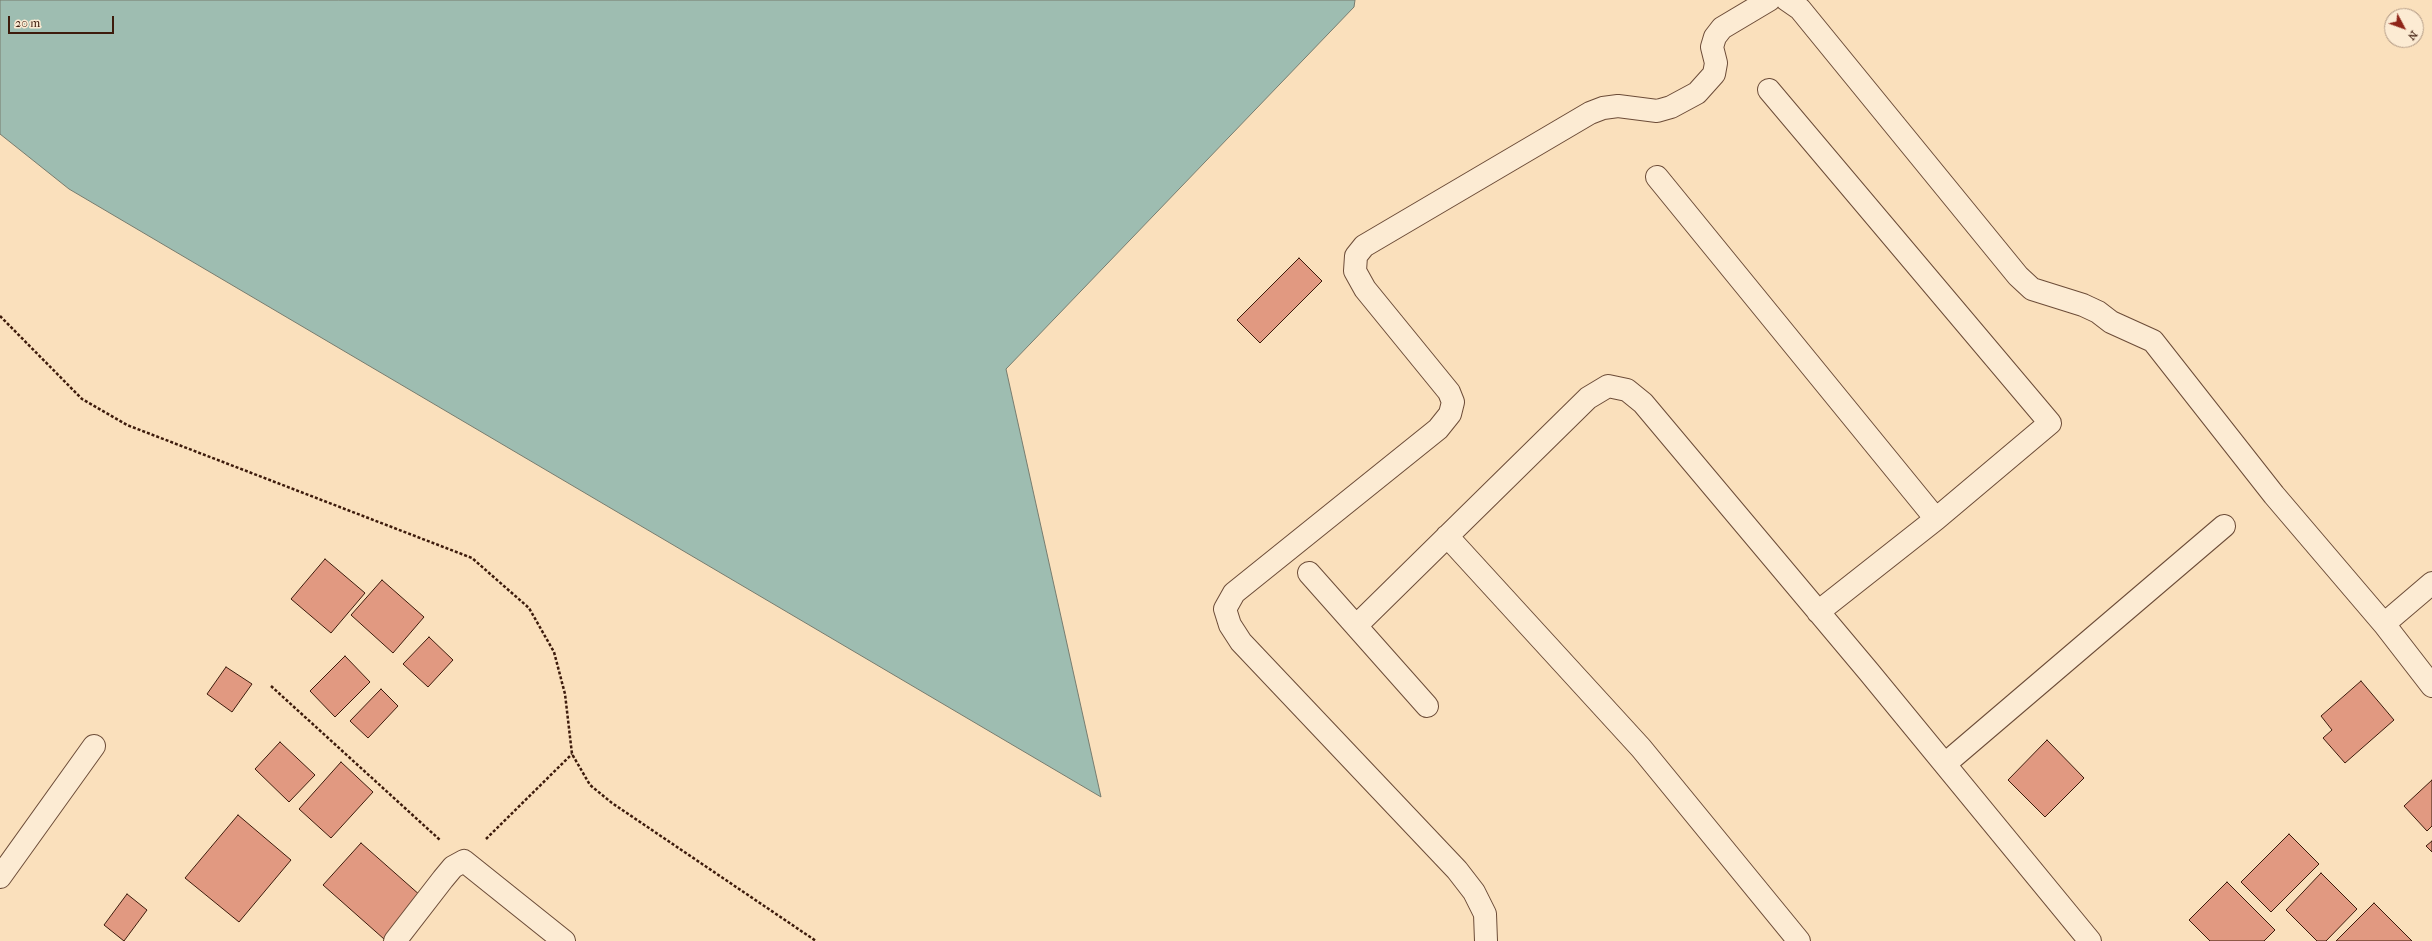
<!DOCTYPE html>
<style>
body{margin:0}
#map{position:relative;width:2432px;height:941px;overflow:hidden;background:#fae0bc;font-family:"IM FELL French Canon",serif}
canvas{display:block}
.north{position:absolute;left:2384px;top:8px;width:40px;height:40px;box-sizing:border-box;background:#fcebd3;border:1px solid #b09883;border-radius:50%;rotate:131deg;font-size:11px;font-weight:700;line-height:16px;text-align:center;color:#3d1b0c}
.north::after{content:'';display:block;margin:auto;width:14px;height:18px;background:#8f2418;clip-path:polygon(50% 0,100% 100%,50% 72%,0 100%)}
.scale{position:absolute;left:8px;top:16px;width:106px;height:18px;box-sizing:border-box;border:2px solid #3d1b0c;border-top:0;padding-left:5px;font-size:12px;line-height:14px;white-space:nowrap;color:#3d1b0c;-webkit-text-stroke:3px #fcebd3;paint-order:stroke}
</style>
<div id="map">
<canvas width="2432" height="941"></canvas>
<div class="north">N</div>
<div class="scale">20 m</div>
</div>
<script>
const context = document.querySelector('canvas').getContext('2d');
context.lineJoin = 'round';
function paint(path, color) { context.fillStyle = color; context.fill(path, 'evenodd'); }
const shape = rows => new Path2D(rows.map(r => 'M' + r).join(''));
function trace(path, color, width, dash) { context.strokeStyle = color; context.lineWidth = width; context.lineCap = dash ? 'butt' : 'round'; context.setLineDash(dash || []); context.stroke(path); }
const water = shape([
 [0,0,1355,0,1354,7,1006,369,1101,797,69,189,0,134,0,0]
]);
paint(water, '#9ebdb1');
trace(water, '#777c6f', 1);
const building = shape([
 [1299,258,1322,281,1260,343,1237,320,1299,258],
 [325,559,365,593,331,633,291,599,325,559],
 [382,580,424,617,393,653,351,615,382,580],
 [429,637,453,660,428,687,403,664,429,637],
 [345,656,370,682,335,717,310,691,345,656],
 [226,667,252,684,232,712,207,694,226,667],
 [2361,681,2394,720,2345,763,2323,738,2332,730,2321,716,2361,681],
 [381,689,398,706,368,738,350,721,381,689],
 [2047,740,2084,778,2045,817,2008,780,2047,740],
 [280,742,315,775,289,802,255,769,280,742],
 [341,762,373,792,331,838,299,809,341,762],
 [2432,780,2432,826,2427,831,2404,806,2432,780],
 [238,815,291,860,239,922,185,878,238,815],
 [2289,834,2319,864,2271,912,2241,882,2289,834],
 [2432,841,2432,852,2426,846,2432,841],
 [361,843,421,896,384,939,323,885,361,843],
 [2321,873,2357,909,2326,941,2317,941,2286,910,2321,873],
 [2227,882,2275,930,2264,941,2210,941,2189,920,2227,882],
 [127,894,147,910,124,941,104,925,127,894],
 [2374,903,2412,941,2336,941,2374,903]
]);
paint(building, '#e19981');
trace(building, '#3d1b0c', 1);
const minor = shape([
 [1787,0,1800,9,2018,276,2032,289,2083,305,2098,312,2111,322,2153,341,2274,495,2384,624,2432,686],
 [1769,90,2050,423,1936,519,1818,612],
 [1657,177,1936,519],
 [1447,536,1641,748,1799,941],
 [1309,573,1427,706],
 [2384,624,2432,583],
 [1356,626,1588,398,1608,386,1627,390,1643,403,1869,672,2090,941],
 [1945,764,2224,526],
 [0,877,94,746],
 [395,941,443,879,453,867,464,861,564,941],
 [1486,941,1485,914,1474,892,1457,870,1241,642,1230,625,1225,609,1234,593,1438,429,1450,414,1453,402,1449,392,1365,289,1355,271,1356,256,1364,246,1590,113,1603,108,1618,106,1657,111,1671,107,1697,93,1714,74,1716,63,1712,47,1715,37,1722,28,1769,0]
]);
trace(minor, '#6c4c38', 24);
trace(shape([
 [0,316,82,399,127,425,472,558,529,608,554,652,565,694,572,754,590,785,612,803,816,941],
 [271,686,440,840],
 [486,839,572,754]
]), '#3d1b0c', 2.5, [3, 2]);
trace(minor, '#fcebd3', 22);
</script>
